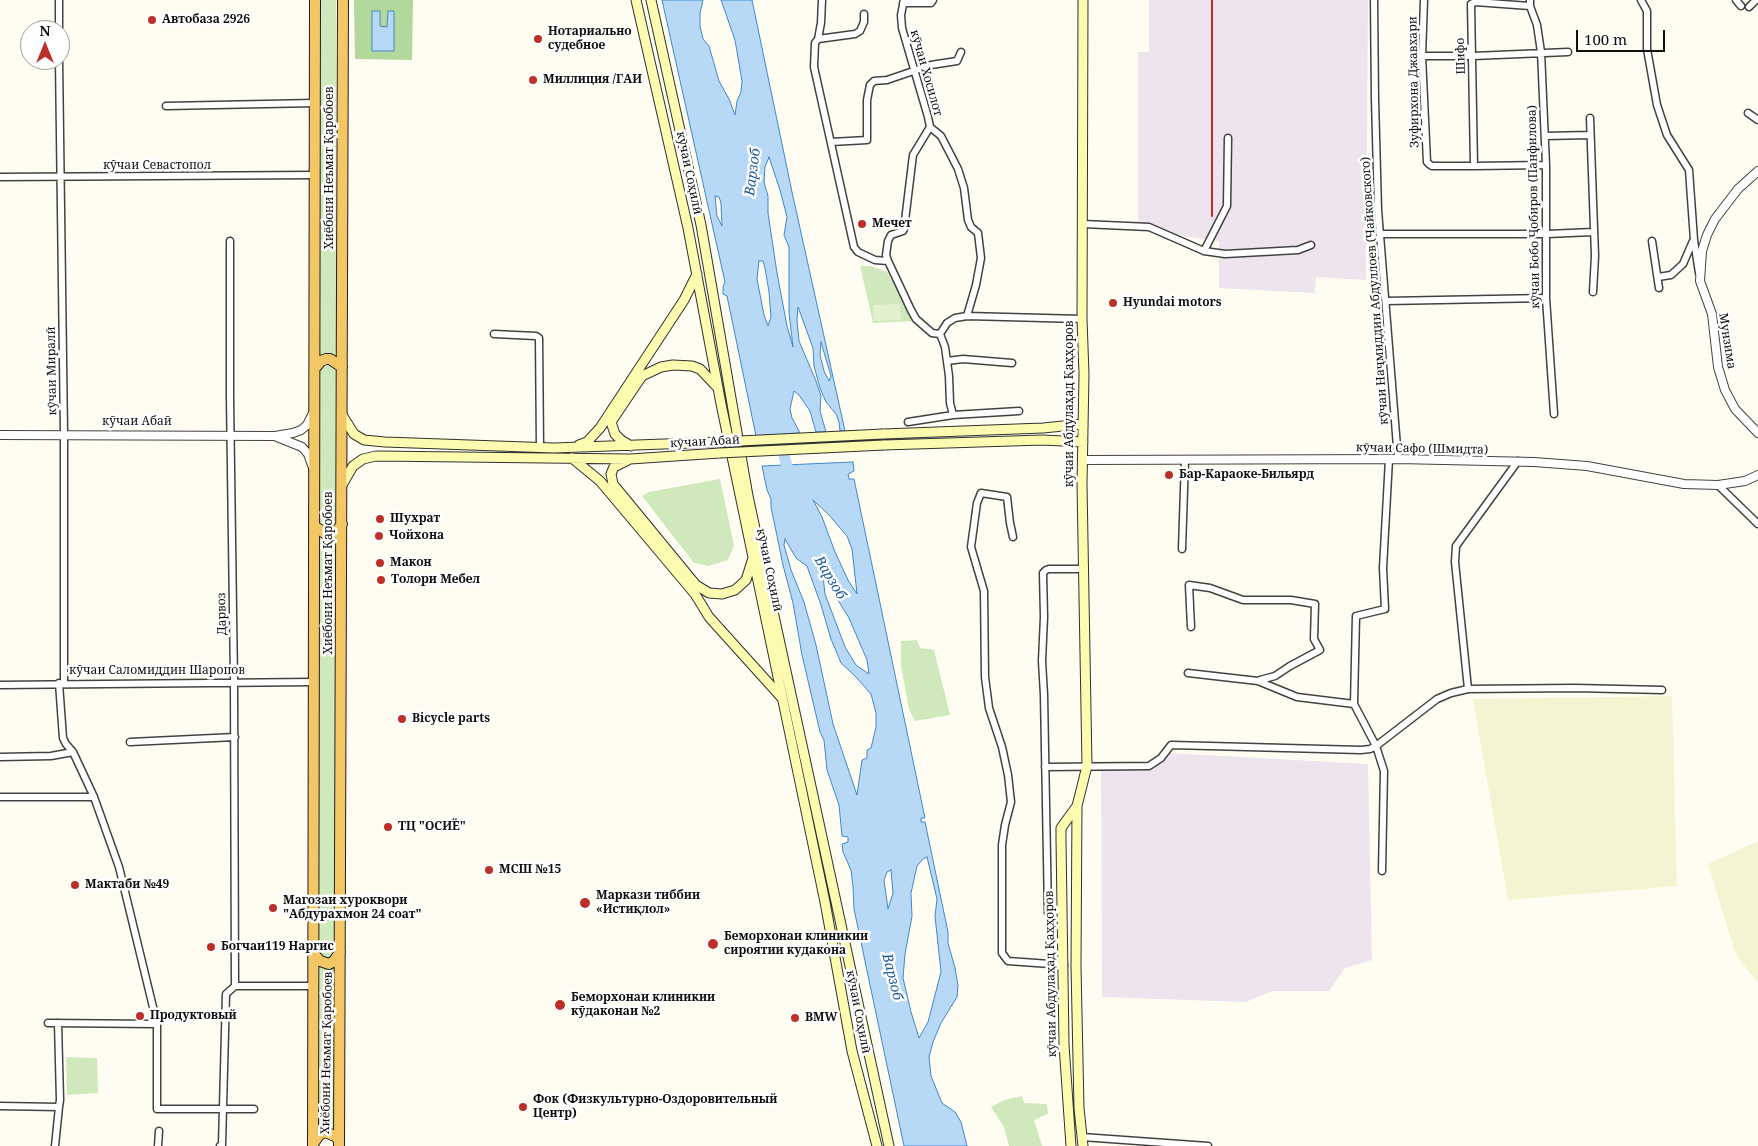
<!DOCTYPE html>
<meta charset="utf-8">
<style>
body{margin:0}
#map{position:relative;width:1758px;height:1146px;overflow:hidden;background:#fffdf2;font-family:"Noto Serif",serif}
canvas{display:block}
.north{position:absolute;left:20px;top:20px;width:50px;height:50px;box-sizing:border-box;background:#fff;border:1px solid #9f9f9f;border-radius:50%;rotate:0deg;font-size:14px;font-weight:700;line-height:20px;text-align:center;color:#0f0f0f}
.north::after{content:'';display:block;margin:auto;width:18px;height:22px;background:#bd302a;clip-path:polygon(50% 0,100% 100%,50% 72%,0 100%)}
.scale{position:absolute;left:1576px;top:30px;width:89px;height:22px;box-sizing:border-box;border:2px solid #0f0f0f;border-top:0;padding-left:6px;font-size:15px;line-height:18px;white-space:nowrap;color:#0f0f0f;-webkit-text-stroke:4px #fff;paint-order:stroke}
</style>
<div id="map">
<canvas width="1758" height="1146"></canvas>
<div class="north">N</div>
<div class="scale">100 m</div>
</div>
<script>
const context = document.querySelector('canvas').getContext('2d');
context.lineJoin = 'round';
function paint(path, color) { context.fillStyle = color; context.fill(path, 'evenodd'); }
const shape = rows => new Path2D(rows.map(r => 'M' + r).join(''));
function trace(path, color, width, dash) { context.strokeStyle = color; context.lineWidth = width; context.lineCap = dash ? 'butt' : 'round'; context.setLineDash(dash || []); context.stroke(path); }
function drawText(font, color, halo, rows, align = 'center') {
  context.font = font + ' "Noto Serif",serif'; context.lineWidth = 5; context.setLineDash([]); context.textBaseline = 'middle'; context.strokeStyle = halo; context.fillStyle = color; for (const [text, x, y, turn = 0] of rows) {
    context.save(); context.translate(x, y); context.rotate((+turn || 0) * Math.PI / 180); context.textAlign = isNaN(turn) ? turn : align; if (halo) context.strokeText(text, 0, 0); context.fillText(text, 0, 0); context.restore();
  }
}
paint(shape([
 [1149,0,1368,0,1366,280,1316,277,1315,293,1219,288,1219,241,1138,230,1138,52,1149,52],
 [1169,753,1368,764,1372,960,1345,968,1329,991,1272,991,1246,1002,1102,997,1101,768,1152,770]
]), '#ede4ed');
paint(shape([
 [1672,696,1677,886,1508,900,1473,699],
 [1758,841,1758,983,1736,955,1708,864]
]), '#f4f4d2');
paint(shape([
 [321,0,336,0,336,357,331,355,319,357],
 [860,266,871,266,887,272,915,321,873,323],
 [329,365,336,367,335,526,331,529,326,529,319,524,320,369],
 [720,479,734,545,728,560,709,566,694,563,642,496,649,492],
 [319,536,324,538,335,537,335,951,333,956,326,959,322,957,319,952],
 [917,640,920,648,934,650,950,715,915,721,909,709,901,666,901,641],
 [319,967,330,969,334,967,334,1131,318,1131],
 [66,1057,97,1058,98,1093,67,1095],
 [1022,1096,1024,1103,1047,1104,1048,1114,1034,1120,1042,1146,1009,1146,1004,1127,991,1107,1004,1100]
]), '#cfe9bc');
paint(shape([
 [354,0,413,0,412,60,355,59]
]), '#b2d99b');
paint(shape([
 [900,304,901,320,874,321,873,305]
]), '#e1f0cd');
const water = shape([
 [662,0,703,0,700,13,700,26,703,39,709,46,719,81,729,99,735,115,737,101,741,92,742,81,735,40,721,0,752,0,792,192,845,431,840,431,839,422,836,414,826,402,820,388,814,366,813,348,798,307,797,320,799,341,816,381,821,396,820,411,826,432,816,432,810,411,799,395,794,391,790,409,792,418,800,433,756,436,727,296,723,294,723,287,725,282,662,0],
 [769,157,780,190,787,217,784,235,789,247,789,313,793,347,787,326,777,273,768,213,768,196,764,182,765,167,769,157],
 [715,196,719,197,721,203,722,226,717,216,715,196],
 [759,261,763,261,765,268,769,292,771,317,768,326,764,315,757,279,759,261],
 [821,342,831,376,829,381,824,371,820,355,821,342],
 [372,11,380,11,380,26,387,27,388,11,394,11,394,51,372,51,372,11],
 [853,462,854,471,848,474,849,479,854,479,925,818,921,818,921,822,925,822,948,932,948,943,955,968,958,985,957,997,941,1023,933,1042,929,1057,931,1076,942,1103,955,1112,961,1122,967,1146,904,1146,854,909,853,887,851,870,843,852,842,844,848,842,848,837,842,836,839,805,827,770,824,740,820,732,802,655,793,603,783,565,771,507,771,499,767,490,762,466,853,462],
 [813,500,829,515,847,536,852,549,857,594,848,580,835,552,822,517,813,500],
 [785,539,796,558,807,566,821,605,831,639,841,663,855,676,871,694,876,713,876,727,871,748,867,750,867,758,862,760,857,795,833,724,816,645,804,602,791,570,784,545,785,539],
 [823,576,849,618,867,660,869,674,856,665,845,647,825,594,823,576],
 [927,857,937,899,935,916,941,972,928,1022,919,1038,911,1012,903,978,905,954,912,916,911,893,917,866,923,859,927,857],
 [891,870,893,893,888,909,884,880,887,872,891,870]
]);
paint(water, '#b8d9f5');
trace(water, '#4087ca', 1);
trace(shape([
 [777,428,790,478]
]), '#b8d9f5', 11);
const minor = shape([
 [822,0,821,23,818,39,815,43,814,67,854,247,858,252,875,260,888,261,911,310,916,319,932,333,940,334,947,323,955,318,967,316,1082,319],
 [904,0,901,15,902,28,928,117,930,127,941,136,958,169,964,188,968,220,971,227,978,233,981,258,976,285,967,316],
 [1374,0,1375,99,1378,210,1398,459],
 [1424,0,1422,56,1427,162,1429,164,1432,166,1474,166,1546,165],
 [1530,0,1530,6,1537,25,1541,52,1546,165,1546,298,1554,414],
 [1641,0,1647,11,1647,49,1657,105,1667,135,1689,170,1694,240,1699,273],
 [1736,0,1741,6],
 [903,3,931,3,933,0],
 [1749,7,1756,0],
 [59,30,59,0],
 [818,39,855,34,860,31,864,22,864,14],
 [1422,56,1473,56,1568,52],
 [59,60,64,434,64,683],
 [166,106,315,103],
 [1748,113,1758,120],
 [1590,118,1595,256,1593,292],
 [1545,136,1590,135],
 [831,142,867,140,867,100,870,85,874,81,887,80,931,65,957,61,961,52],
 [1474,166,1471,4,1475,2,1530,6],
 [0,177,315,175],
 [1083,224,1149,227,1204,251,1225,254,1298,250,1311,245],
 [1380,234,1547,234,1593,232],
 [230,241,230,398,234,681,235,986],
 [1652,241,1659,288],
 [1204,251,1227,206,1228,138],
 [888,261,886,255,888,241,891,235,903,231,904,229,913,155,930,127],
 [1658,277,1671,275,1683,264,1693,241],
 [1386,301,1546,298],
 [494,334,536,336,539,338,540,448],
 [940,334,945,347,949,376,950,403,953,415],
 [947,361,963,359,1012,363],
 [908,422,953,415,1019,411],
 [1718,485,1758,524],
 [1013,537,1010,523,1007,497,981,493,977,503,971,547,984,591,985,677,989,708,1002,747,1008,775,1011,802,1005,825,1002,845,1002,953,1008,961,1064,965],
 [1182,549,1185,460],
 [1191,627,1189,585,1210,588,1243,600,1291,600,1315,604,1314,639,1320,650,1290,666,1275,676,1260,680],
 [1188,673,1258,681,1297,697,1354,704,1376,746,1384,771,1382,871],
 [59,683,63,738,66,744,73,752,94,797,119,867,153,1007,157,1024,157,1109,254,1109],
 [0,685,314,682],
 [1468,689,1455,562,1456,546,1518,461],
 [1354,704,1356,616,1385,609,1383,568,1389,459],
 [130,742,235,737],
 [0,757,51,756,73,752],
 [1045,767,1149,766,1161,758,1171,745,1361,750,1370,749,1376,746,1437,699,1451,693,1468,689,1575,688,1662,690],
 [0,797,94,797],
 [1048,913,1044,695,1042,661,1044,617,1043,573,1046,570,1049,569,1083,569],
 [48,1023,157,1024],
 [0,1106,59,1107,60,1100,58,1023],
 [1082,1137,1208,1146],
 [55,1146,59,1107],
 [158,1146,159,1131],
 [220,1146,222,1145,226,994,235,986,314,986]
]);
const tertiary = shape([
 [1758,171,1738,189,1715,219,1707,235,1702,251,1700,281,1712,314,1718,367,1725,390,1735,409,1758,433],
 [0,435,275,436,293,433,301,430,307,425,313,413],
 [277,437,302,447,308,454,313,468],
 [1082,460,1398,459,1534,462,1587,466,1684,484,1718,485,1745,481,1758,475]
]);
const secondary = shape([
 [636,0,688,228,721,404,825,902,852,1051,877,1146],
 [651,0,701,225,748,496,889,1146],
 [342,415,354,434,364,440,385,442,554,448,719,442],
 [883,434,1043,428,1083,424],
 [579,445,587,442,600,428,684,300,697,274],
 [884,445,1043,440,1083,442],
 [631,446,621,440,615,434,611,422,642,376,661,367,673,365,692,366,700,369,717,387],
 [572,458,600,481,695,594,709,617,782,698],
 [628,460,614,467,611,474,613,484,696,585,709,593,722,594,735,590,746,580,753,558],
 [342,485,353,466,363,459,376,456,630,459,720,453],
 [1071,1146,1064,1045,1061,839,1061,828,1077,806],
 [1083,1146,1079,1108,1076,966,1077,806,1087,766,1082,484,1084,374,1082,319,1083,0]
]);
const trunk = shape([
 [315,368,321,361,326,359,330,359,342,367],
 [314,526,326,534,332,534,336,532,342,524],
 [314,954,320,961,329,964,334,961,340,952],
 [313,1144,319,1135,325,1132,335,1136,339,1140],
 [313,1146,315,0],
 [339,1146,343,0]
]);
trace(minor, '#424242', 9);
trace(tertiary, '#424242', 10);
trace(secondary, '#313131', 11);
trace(trunk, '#202020', 12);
trace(minor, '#fff', 6);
trace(tertiary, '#fff', 8);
trace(secondary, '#fdfbaf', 9);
trace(trunk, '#f3c765', 10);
trace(shape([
 [1212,216,1212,0]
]), '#bd302a', 2);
const secondaryBridge = shape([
 [719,442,883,434],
 [720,453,884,445]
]);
trace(secondaryBridge, '#313131', 11, []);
trace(secondaryBridge, '#fdfbaf', 9);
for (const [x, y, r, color] of [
 [152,20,5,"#bd302a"],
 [538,39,5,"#bd302a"],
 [533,80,5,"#bd302a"],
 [862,224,5,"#bd302a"],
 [1113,303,5,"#bd302a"],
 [1169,475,5,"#bd302a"],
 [380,519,5,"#bd302a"],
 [379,536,5,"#bd302a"],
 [380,563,5,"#bd302a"],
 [381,580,5,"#bd302a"],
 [402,719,5,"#bd302a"],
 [388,827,5,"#bd302a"],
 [489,870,5,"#bd302a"],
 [75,885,5,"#bd302a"],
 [585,903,6,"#bd302a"],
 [273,908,5,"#bd302a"],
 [713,944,6,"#bd302a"],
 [211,947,5,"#bd302a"],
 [560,1005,6,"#bd302a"],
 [140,1016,5,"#bd302a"],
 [795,1018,5,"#bd302a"],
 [523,1107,5,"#bd302a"]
]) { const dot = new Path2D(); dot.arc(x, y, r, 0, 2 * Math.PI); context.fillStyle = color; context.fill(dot); trace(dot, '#fff', 2); }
drawText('bold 12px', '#0f0f0f', '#fff', [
 ["Автобаза 2926",162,20],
 ["Нотариально",548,32],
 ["судебное",548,46],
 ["Миллиция /ГАИ",543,80],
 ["Мечет",872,224],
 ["Hyundai motors",1123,303],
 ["Бар-Караоке-Бильярд",1179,475],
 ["Шухрат",390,519],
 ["Чойхона",389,536],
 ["Макон",390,563],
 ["Толори Мебел",391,580],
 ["Bicycle parts",412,719],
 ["ТЦ \"ОСИЁ\"",398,827],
 ["МСШ №15",499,870],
 ["Мактаби №49",85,885],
 ["Маркази тиббии",596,896],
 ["«Истиқлол»",596,910],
 ["Магозаи хуроквори",283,901],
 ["\"Абдурахмон 24 соат\"",283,915],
 ["Беморхонаи клиникии",724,937],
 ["сироятии кудакона",724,951],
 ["Богчаи119 Наргис",221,947],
 ["Беморхонаи клиникии",571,998],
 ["кӯдаконаи №2",571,1012],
 ["Продуктовый",150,1016],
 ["BMW",805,1018],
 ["Фок (Физкультурно-Оздоровительный",533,1100],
 ["Центр)",533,1114]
], 'left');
drawText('12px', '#0f0f0f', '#fff', [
 ["Шифо",1461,56,-92],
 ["кӯчаи Хосилот",926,73,74],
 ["Зуфирхона Джавхари",1414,82,-91],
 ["кӯчаи Севастопол",157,166],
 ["Хиёбони Неъмат Қаробоев",330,168,-90],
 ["кӯчаи Соҳилӣ",689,173,78],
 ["кӯчаи Бобо Ҷобиров (Панфилова)",1534,207,-91],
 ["кӯчаи Наҷмиддин Абдуллоев (Чайковского)",1375,291,-94],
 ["Мунзима",1727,341,81],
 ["кӯчаи Миралӣ",52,371,-91],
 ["кӯчаи Абдулаҳад Қаҳҳоров",1070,404,-90],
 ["кӯчаи Абаӣ",137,422],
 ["кӯчаи Абаӣ",705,442,-3],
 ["кӯчаи Сафо (Шмидта)",1422,449,1],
 ["кӯчаи Соҳилӣ",769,570,78],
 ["Хиёбони Неъмат Қаробоев",329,573,-90],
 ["Дарвоз",222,614,-91],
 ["кӯчаи Саломиддин Шаропов",157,671],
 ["кӯчаи Абдулаҳад Қаҳҳоров",1051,974,-91],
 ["кӯчаи Соҳилӣ",858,1012,79],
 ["Хиёбони Неъмат Қаробоев",327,1053,-89]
]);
drawText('italic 14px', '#1a599f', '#fff', [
 ["Варзоб",753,172,-83],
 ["Варзоб",830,578,59],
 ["Варзоб",892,977,76]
]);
</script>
